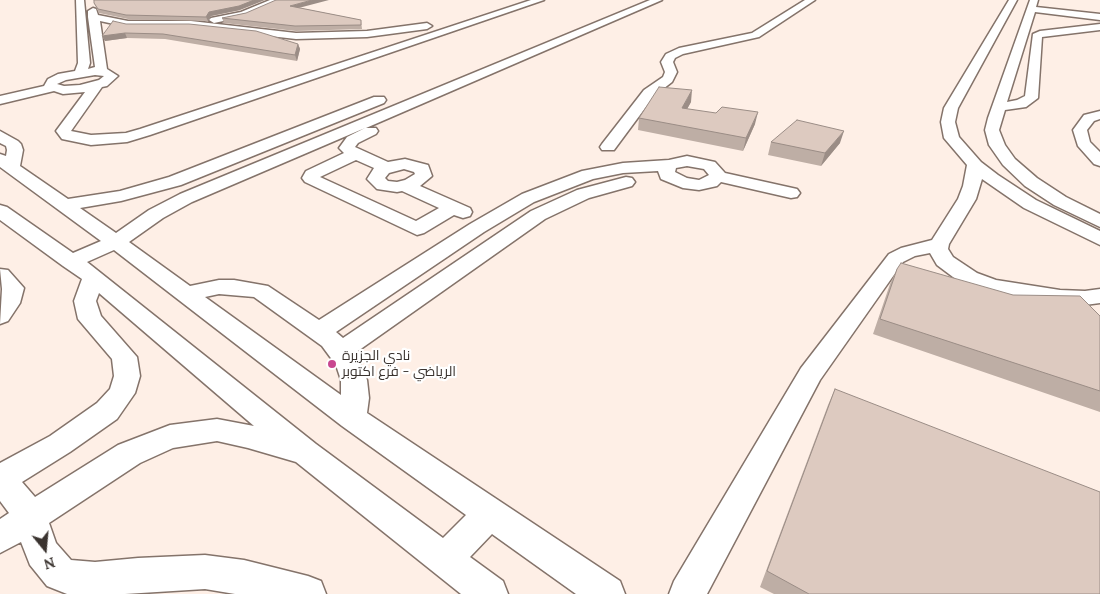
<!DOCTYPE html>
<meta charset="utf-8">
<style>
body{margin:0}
#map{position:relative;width:1100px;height:594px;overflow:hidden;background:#feefe6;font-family:Lora,serif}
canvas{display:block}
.north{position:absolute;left:20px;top:524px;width:50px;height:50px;-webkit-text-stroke:4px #fff;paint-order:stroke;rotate:163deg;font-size:14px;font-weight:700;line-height:20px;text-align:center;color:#3a332f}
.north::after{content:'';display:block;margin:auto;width:18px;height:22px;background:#3a332f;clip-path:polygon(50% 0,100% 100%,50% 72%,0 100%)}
</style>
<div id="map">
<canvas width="1100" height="594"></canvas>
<div class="north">N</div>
</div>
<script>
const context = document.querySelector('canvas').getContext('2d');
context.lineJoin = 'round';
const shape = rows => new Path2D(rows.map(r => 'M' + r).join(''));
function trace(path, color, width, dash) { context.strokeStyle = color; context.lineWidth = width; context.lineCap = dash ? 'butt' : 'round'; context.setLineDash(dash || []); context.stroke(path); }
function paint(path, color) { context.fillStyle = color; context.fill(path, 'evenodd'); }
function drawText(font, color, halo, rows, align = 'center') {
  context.font = font + ' Lora,Cairo,serif'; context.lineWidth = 4.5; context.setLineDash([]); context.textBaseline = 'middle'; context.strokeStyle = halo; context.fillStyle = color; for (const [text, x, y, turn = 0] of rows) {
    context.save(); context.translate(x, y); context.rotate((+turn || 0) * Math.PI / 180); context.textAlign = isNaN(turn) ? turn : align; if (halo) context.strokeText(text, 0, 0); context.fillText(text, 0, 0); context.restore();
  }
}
const minor = shape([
 [76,0,84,0,90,63,88,69,95,67,88,17,88,11,93,8,96,9,98,15,128,21,191,21,296,33,367,31,427,23,432,26,427,29,367,37,296,39,191,27,128,27,100,21,107,69,118,76,107,86,102,87,71,131,91,135,126,133,140,129,531,0,544,0,150,135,127,142,91,145,62,139,56,131,85,92,63,94,54,91,0,104,0,96,44,86,48,79,58,74,75,71,78,63,76,0],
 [95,75,104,76,99,80,80,85,64,86,57,84,66,80,95,75],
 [270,0,282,0,247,16,214,23,209,20,211,18,241,12,270,0],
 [650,0,662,0,366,128,376,128,378,131,376,134,358,143,355,147,388,162,405,159,428,165,432,176,420,186,470,208,472,212,470,216,463,218,454,215,424,233,417,235,305,182,302,178,306,171,344,153,339,148,347,137,365,128,192,202,163,218,129,242,190,286,219,280,234,280,268,286,319,320,470,224,522,194,582,171,623,163,669,160,687,156,715,162,725,173,797,189,800,193,797,197,791,198,721,182,717,186,699,190,683,188,661,179,658,171,623,173,593,179,534,202,484,232,336,332,343,338,531,211,577,190,626,177,632,178,635,182,632,186,589,198,545,219,355,353,367,380,369,398,367,413,620,581,625,594,576,594,492,534,470,557,503,581,508,594,461,594,296,462,248,448,217,441,173,448,140,463,49,523,56,543,71,560,95,562,138,558,205,555,244,560,308,576,321,581,326,594,235,594,205,589,125,594,67,594,47,586,30,565,21,542,0,553,0,519,9,513,0,501,0,463,50,436,97,403,110,389,114,376,112,359,78,319,74,301,82,279,63,266,0,220,0,205,7,207,73,253,101,241,0,167,0,154,6,156,7,150,6,146,0,143,0,131,18,141,21,144,23,150,20,166,68,199,120,191,169,177,374,97,384,97,386,100,384,103,181,185,121,201,80,208,116,233,149,210,180,194,650,0],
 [356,160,374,168,367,179,377,189,397,192,402,191,439,208,416,221,320,177,356,160],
 [687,166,704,169,709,175,699,180,687,178,675,172,676,168,687,166],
 [404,169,414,172,415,174,405,180,397,182,388,181,385,178,389,173,404,169],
 [114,250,342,426,466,515,443,538,316,444,87,262,114,250],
 [99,293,254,426,217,419,170,425,118,445,35,497,22,482,70,452,117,419,135,393,140,376,137,357,101,316,96,301,99,293],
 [219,294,254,297,322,346,336,365,341,380,341,395,205,297,219,294],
 [805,0,815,0,759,37,683,54,675,58,673,62,677,72,672,82,654,96,614,150,602,150,600,147,602,144,644,90,663,77,665,72,661,62,666,54,679,48,752,33,805,0],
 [1009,0,1017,0,958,108,955,122,959,137,981,162,998,175,1036,200,1100,231,1100,245,1024,208,982,179,976,199,949,244,948,249,953,257,977,273,996,280,1060,290,1085,291,1100,289,1100,303,1085,305,1060,304,985,291,961,283,937,265,930,253,915,256,903,262,820,380,707,594,669,594,674,581,801,368,889,254,901,248,932,240,958,199,963,186,967,165,944,138,941,122,944,108,1009,0],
 [1030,0,1038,0,1036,7,1100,14,1100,20,1035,12,1007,102,1017,100,1025,96,1033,34,1040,31,1100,24,1100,30,1042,37,1038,98,1026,107,1005,110,999,130,1005,145,1015,159,1037,178,1066,197,1100,214,1100,227,1054,205,1025,186,1003,165,989,145,985,130,988,118,1030,0],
 [1100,111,1100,119,1094,121,1087,130,1090,142,1100,152,1100,166,1094,164,1078,146,1073,130,1084,115,1100,111],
 [0,269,8,270,24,288,20,303,8,321,0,324,2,289,0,269]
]);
trace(minor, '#84736a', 3);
paint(minor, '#fff');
paint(shape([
 [94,3,240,10,211,16,208,21,128,19,99,13],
 [300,8,361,20,362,29,296,31,224,23,222,18,246,13],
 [126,24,298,44,300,49,297,61,165,39,127,38,105,41,102,36],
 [691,102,687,109,755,124,743,151,638,130,639,118],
 [771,142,840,143,821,166,768,155],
 [897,269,1013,295,1100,316,1100,412,873,334,890,284],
 [835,389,1100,594,774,594,760,587,828,405]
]), '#beaea5');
paint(shape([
 [254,0,265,0,240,10,211,16,208,21,206,17,209,12],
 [312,0,329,0,291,10,290,6],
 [125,33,127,38,105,41,102,36],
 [298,44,300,49,297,61,295,55],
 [692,90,691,102,681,120,682,108],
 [758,112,755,124,743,151,746,138],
 [844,131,840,143,821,166,825,153]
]), '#9b8d86');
const building = shape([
 [94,0,254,0,239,6,209,12,206,17,126,15,98,9,94,3,94,0],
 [276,0,312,0,290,6,361,20,361,25,295,26,222,18,246,13,276,0],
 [113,21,126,24,189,24,256,31,298,44,295,55,163,34,125,33,102,36,113,21],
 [659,87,692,90,682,108,716,113,722,107,758,112,746,138,639,118,659,87],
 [797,120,844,131,825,153,771,142,797,120],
 [901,263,1013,295,1080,296,1100,316,1100,391,880,319,897,269,901,263],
 [835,389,1100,492,1100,594,809,594,767,571,835,389]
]);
paint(building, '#ddcac0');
trace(building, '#9b8d86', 1);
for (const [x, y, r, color] of [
 [332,364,5,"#c84790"]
]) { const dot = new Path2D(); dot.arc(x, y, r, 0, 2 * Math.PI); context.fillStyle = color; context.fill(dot); trace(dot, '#fff', 2); }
drawText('14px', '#3a332f', '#fff', [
 ["نادي الجزيرة",342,356],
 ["الرياضي - فرع اكتوبر",342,372]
], 'left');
</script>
